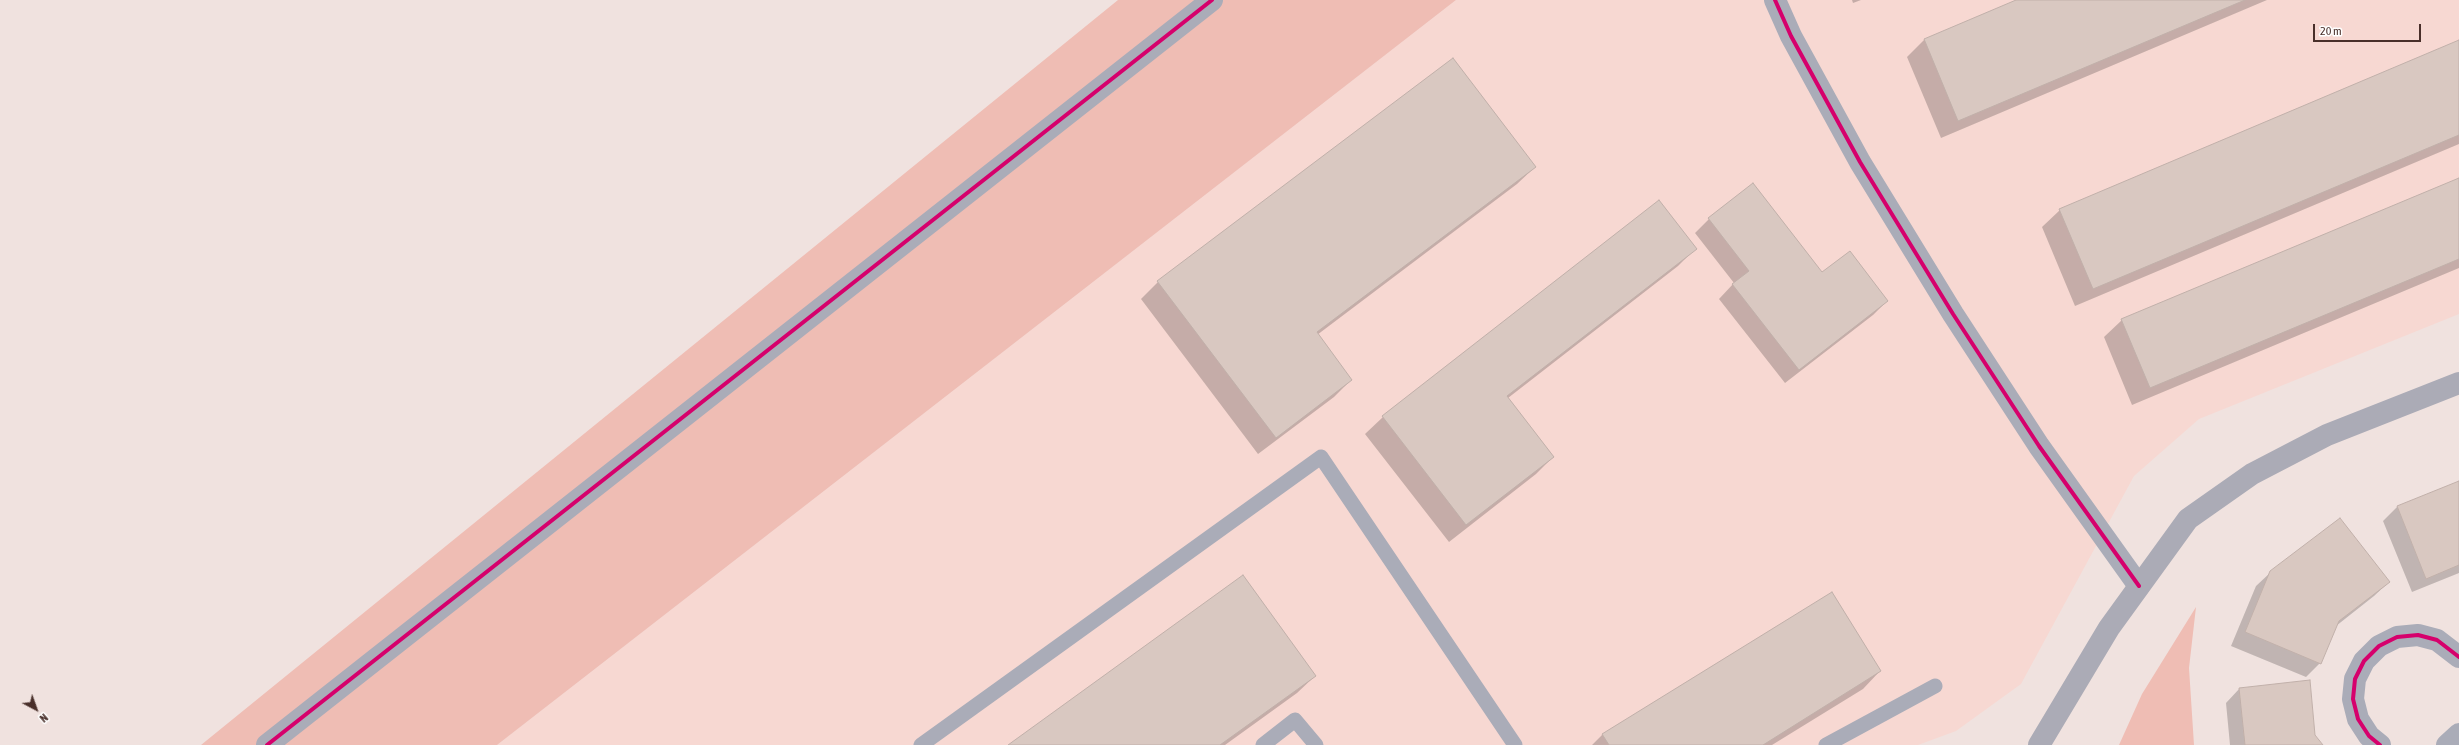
<!DOCTYPE html>
<style>
body{margin:0}
#map{position:relative;width:2459px;height:745px;overflow:hidden;background:#f0e2df;font-family:"Asap Condensed",sans-serif}
canvas{display:block}
.north{position:absolute;left:16px;top:689px;width:40px;height:40px;-webkit-text-stroke:3px #fff;paint-order:stroke;rotate:139deg;font-size:11px;font-weight:700;line-height:16px;text-align:center;color:#492f2a}
.north::after{content:'';display:block;margin:auto;width:14px;height:18px;background:#492f2a;clip-path:polygon(50% 0,100% 100%,50% 72%,0 100%)}
.scale{position:absolute;left:2313px;top:24px;width:108px;height:18px;box-sizing:border-box;border:2px solid #492f2a;border-top:0;padding-left:5px;font-size:12px;line-height:14px;white-space:nowrap;color:#492f2a;-webkit-text-stroke:3px #fff;paint-order:stroke}
</style>
<div id="map">
<canvas width="2459" height="745"></canvas>
<div class="north">N</div>
<div class="scale">20 m</div>
</div>
<script>
const context = document.querySelector('canvas').getContext('2d');
context.lineJoin = 'round';
function paint(path, color) { context.fillStyle = color; context.fill(path, 'evenodd'); }
const shape = rows => new Path2D(rows.map(r => 'M' + r).join(''));
function trace(path, color, width, dash) { context.strokeStyle = color; context.lineWidth = width; context.lineCap = dash ? 'butt' : 'round'; context.setLineDash(dash || []); context.stroke(path); }
paint(shape([
 [1456,0,2459,0,2459,314,2199,419,2134,476,2021,684,1956,731,1918,745,497,745]
]), '#f7d8d2');
paint(shape([
 [1118,0,1456,0,497,745,201,745],
 [2196,607,2189,668,2194,745,2119,745,2142,694]
]), '#efbdb4');
paint(shape([
 [1852,0,1861,0,1853,3],
 [2019,0,2267,0,1941,138,1907,57,1924,40],
 [2459,41,2459,144,2075,306,2042,227,2060,210],
 [1535,167,1517,184,1317,335,1351,380,1334,397,1258,454,1141,299,1158,282],
 [2459,179,2459,268,2132,405,2104,337,2122,320],
 [1709,219,1822,274,1887,301,1873,315,1785,383,1719,299,1734,283,1695,233],
 [1695,249,1678,266,1508,398,1553,457,1536,474,1449,542,1365,434,1383,417],
 [2459,482,2459,573,2412,592,2383,521,2397,507],
 [2271,572,2389,582,2374,596,2336,626,2320,663,2306,677,2231,646,2256,586],
 [1832,593,1880,671,1863,689,1772,745,1592,745,1602,735],
 [1315,676,1297,693,1225,745,1010,745],
 [2240,688,2314,736,2322,745,2230,745,2226,703]
]), '#0003');
const building = shape([
 [2016,0,2245,0,1958,121,1924,39,2016,0],
 [2459,40,2459,135,2093,289,2059,209,2459,40],
 [1453,58,1536,167,1317,332,1352,380,1276,438,1157,281,1453,58],
 [2459,178,2459,259,2150,388,2121,319,2459,178],
 [1753,183,1822,272,1850,251,1888,301,1799,370,1732,284,1749,271,1708,218,1753,183],
 [1659,200,1697,249,1507,396,1554,457,1466,525,1382,416,1659,200],
 [2459,481,2459,565,2426,579,2397,506,2459,481],
 [2340,518,2390,582,2339,621,2321,664,2245,632,2270,571,2340,518],
 [1243,575,1316,676,1220,745,1008,745,1243,575],
 [1832,592,1881,671,1763,745,1609,745,1602,734,1832,592],
 [2310,680,2315,735,2323,745,2245,745,2239,688,2310,680]
]);
paint(building, '#d9c8c1');
trace(building, '#c1b0aa', 1);
trace(shape([
 [921,745,1321,457,1515,745],
 [1263,745,1295,720,1316,745],
 [1826,745,1935,686]
]), '#aaacb8', 15);
trace(shape([
 [1775,0,1791,36,1860,162,1953,314,2039,446,2139,586],
 [267,745,1212,0],
 [2380,745,2369,736,2358,719,2353,699,2355,679,2364,661,2379,646,2397,637,2418,635,2437,640,2459,657],
 [2447,745,2459,734]
]), '#aaacb8', 22);
trace(shape([
 [2039,745,2109,628,2188,519,2252,474,2327,435,2459,383]
]), '#ababb6', 22);
trace(shape([
 [1775,0,1791,36,1860,162,1953,314,2039,446,2139,586],
 [267,745,1212,0],
 [2380,745,2369,736,2358,719,2353,699,2355,679,2364,661,2379,646,2397,637,2418,635,2437,640,2459,657]
]), '#d6006c', 4);
</script>
